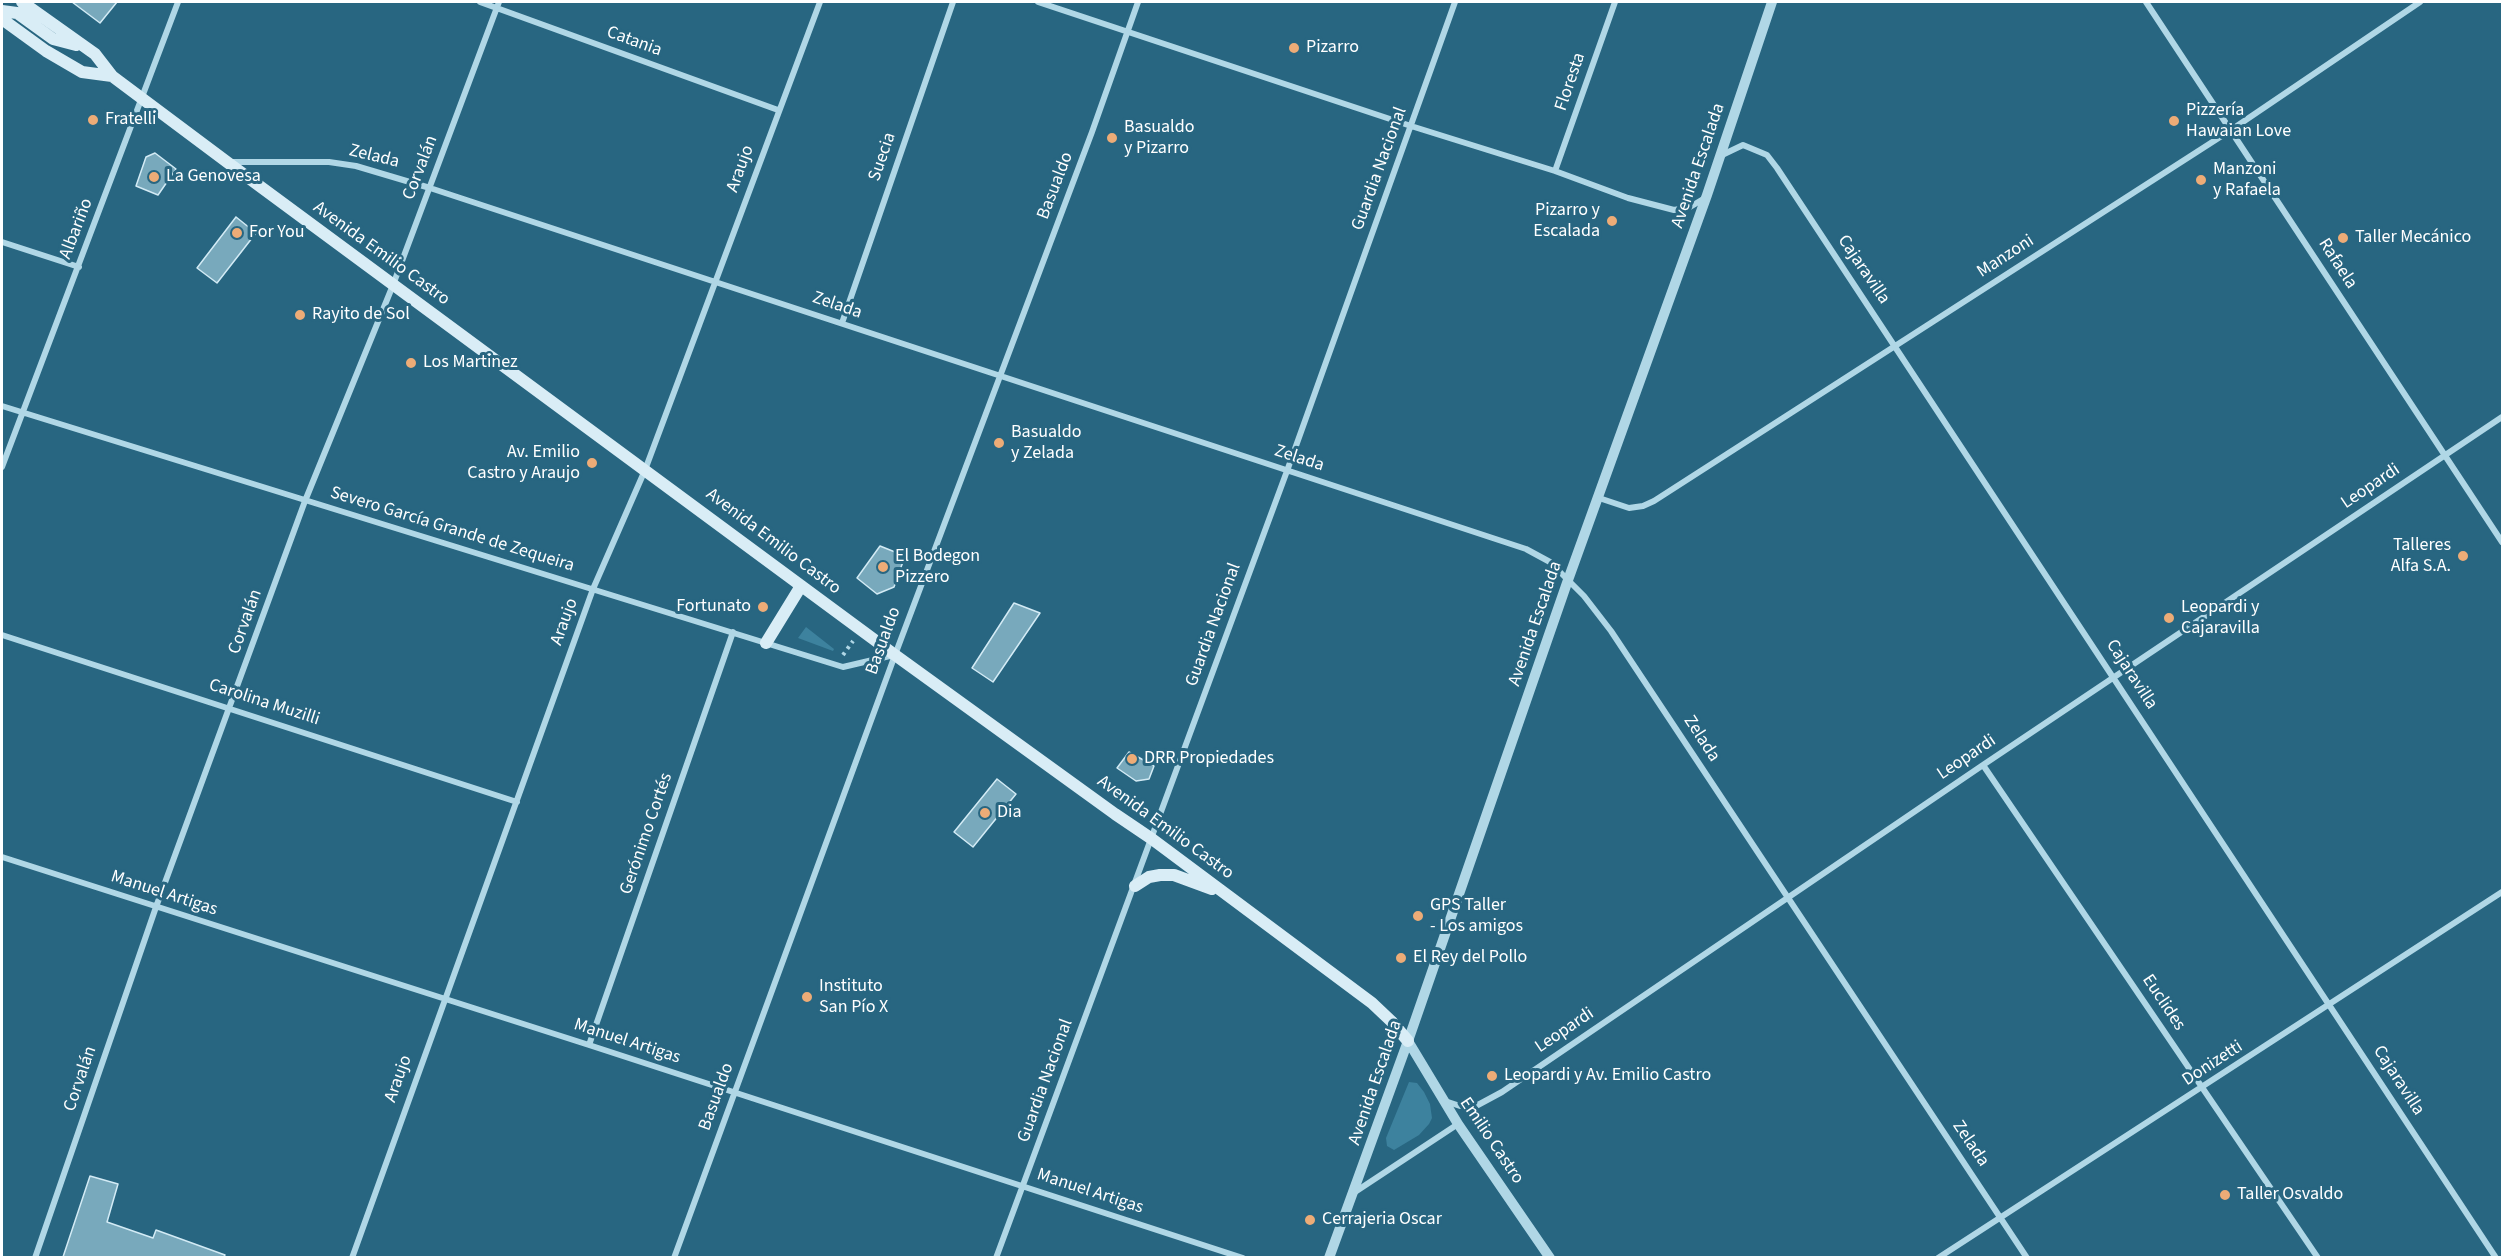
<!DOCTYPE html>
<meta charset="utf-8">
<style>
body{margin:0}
#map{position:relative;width:2504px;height:1259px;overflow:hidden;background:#286681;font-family:"Source Sans 3",sans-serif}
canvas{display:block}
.frame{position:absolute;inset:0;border:3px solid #fff;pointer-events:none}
</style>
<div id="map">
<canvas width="2504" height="1259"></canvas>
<div class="frame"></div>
</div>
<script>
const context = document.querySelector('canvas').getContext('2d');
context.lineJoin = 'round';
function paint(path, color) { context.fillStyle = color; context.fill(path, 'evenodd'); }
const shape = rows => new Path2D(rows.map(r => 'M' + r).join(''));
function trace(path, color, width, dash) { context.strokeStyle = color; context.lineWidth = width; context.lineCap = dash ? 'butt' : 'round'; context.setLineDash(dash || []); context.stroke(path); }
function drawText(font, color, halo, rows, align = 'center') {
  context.font = font + ' "Source Sans 3",sans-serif'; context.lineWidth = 6; context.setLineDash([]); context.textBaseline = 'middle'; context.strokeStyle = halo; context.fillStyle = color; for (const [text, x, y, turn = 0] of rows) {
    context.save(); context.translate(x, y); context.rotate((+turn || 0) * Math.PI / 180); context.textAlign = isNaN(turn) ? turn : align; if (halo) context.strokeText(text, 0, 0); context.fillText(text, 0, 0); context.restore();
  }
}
paint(shape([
 [806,627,834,649,833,651,798,638],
 [1409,1082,1417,1083,1424,1092,1430,1104,1432,1118,1429,1124,1419,1135,1394,1150,1387,1146,1386,1138]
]), '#3d829e');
const building = shape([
 [72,2,117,2,100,23,72,2],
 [155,153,176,169,158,195,136,186,146,157,155,153],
 [236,217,256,233,217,283,197,268,236,217],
 [880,546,905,556,894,587,877,594,857,578,880,546],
 [1014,603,1040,613,993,682,972,668,1014,603],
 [1129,752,1154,766,1149,779,1136,781,1117,768,1129,752],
 [997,779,1016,794,973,847,954,832,997,779],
 [90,1176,118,1184,107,1222,153,1238,156,1230,225,1255,224,1257,63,1257,90,1176]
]);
paint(building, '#78a9bc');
trace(building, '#d3ebf5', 1.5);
trace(shape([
 [843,655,853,641]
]), '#b0d7e6', 4, [3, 4.5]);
trace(shape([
 [480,2,778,110],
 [1038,2,1411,126,1555,171,1628,198,1674,210,1690,207,1705,198],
 [2146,2,2502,542],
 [1720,156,1743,145,1767,155,1777,168,2496,1258],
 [231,162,329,162,356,166,430,188,1526,549,1550,562,1584,596,1611,631,2027,1258],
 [1555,171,1615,2],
 [2,242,79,267],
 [842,323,953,2],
 [2,406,843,667,894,655],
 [2,467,178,2],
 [1599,498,1629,508,1643,506,1654,501,2231,130,2420,2],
 [2,635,517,802],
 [1983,765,2318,1258],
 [2,857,589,1045,1243,1258],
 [589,1045,733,632],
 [1445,1101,1460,1106,1476,1106,1502,1092,1983,765,2502,417],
 [1355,1192,1458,1124],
 [35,1258,156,907,305,501,393,285,499,2],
 [352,1258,593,589,645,470,820,2],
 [674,1258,895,655,1092,132,1138,2],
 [996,1258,1287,471,1455,2],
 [1938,1258,2502,892]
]), '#b0d7e6', 6);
trace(shape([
 [1408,1041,1458,1124,1550,1258],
 [1329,1258,1408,1041,1568,580,1707,195,1772,2]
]), '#b0d7e6', 10);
trace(shape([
 [22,2,95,54,112,76,227,162,895,655,1115,814,1152,839,1372,1003,1391,1021,1408,1041],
 [2,11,17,13,53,39,76,45],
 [2,19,46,51,82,72,112,76],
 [766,643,801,586],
 [1135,886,1149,877,1160,875,1174,875,1212,889]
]), '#d9edf6', 12);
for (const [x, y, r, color] of [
 [1294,48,6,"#edac77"],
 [93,120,6,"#edac77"],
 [2174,121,6,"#edac77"],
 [1112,138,6,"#edac77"],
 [154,177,6,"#edac77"],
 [2201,180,6,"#edac77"],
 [1612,221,6,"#edac77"],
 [237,233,6,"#edac77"],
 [2343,238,6,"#edac77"],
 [300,315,6,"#edac77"],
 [411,363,6,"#edac77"],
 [999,443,6,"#edac77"],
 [592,463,6,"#edac77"],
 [2463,556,6,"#edac77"],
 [883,567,6,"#edac77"],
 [763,607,6,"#edac77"],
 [2169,618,6,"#edac77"],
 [1132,759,6,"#edac77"],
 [985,813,6,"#edac77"],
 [1418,916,6,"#edac77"],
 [1401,958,6,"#edac77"],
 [807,997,6,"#edac77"],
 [1492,1076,6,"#edac77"],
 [2225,1195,6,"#edac77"],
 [1310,1220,6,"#edac77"]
]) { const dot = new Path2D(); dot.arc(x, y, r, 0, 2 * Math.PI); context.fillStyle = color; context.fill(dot); trace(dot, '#286681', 2); }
drawText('18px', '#fff', '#286681', [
 ["Catania",634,42,20],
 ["Floresta",1571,82,-71],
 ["Zelada",374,157,14],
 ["Suecia",883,157,-71],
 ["Avenida Escalada",1699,166,-71],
 ["Corvalán",421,168,-69],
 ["Araujo",741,169,-70],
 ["Guardia Nacional",1380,169,-70],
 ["Basualdo",1056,186,-69],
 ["Albariño",77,229,-69],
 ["Avenida Emilio Castro",381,254,36],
 ["Manzoni",2006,257,-33],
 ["Rafaela",2337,264,57],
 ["Cajaravilla",1863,270,56],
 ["Zelada",837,306,19],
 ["Zelada",1299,459,18],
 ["Leopardi",2371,487,-34],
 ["Severo García Grande de Zequeira",452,530,17],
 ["Avenida Emilio Castro",773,542,37],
 ["Corvalán",246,622,-70],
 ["Araujo",565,622,-70],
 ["Avenida Escalada",1536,624,-71],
 ["Guardia Nacional",1214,625,-70],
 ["Basualdo",884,641,-70],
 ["Cajaravilla",2131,675,57],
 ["Carolina Muzilli",264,703,18],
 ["Zelada",1701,739,57],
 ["Leopardi",1967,758,-34],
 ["Avenida Emilio Castro",1165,828,36],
 ["Gerónimo Cortés",647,834,-71],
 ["Manuel Artigas",164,894,18],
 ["Euclides",2163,1003,56],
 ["Leopardi",1565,1031,-34],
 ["Manuel Artigas",627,1042,18],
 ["Donizetti",2213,1064,-33],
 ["Corvalán",81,1079,-71],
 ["Araujo",399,1079,-70],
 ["Guardia Nacional",1046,1081,-70],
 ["Cajaravilla",2398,1081,57],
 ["Avenida Escalada",1376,1083,-71],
 ["Basualdo",717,1097,-70],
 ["Emilio Castro",1491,1141,56],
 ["Zelada",1970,1144,56],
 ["Manuel Artigas",1090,1192,18]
]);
drawText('18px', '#fff', '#286681', [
 ["Pizarro",1306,48],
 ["Pizzería",2186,111],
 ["Hawaian Love",2186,132],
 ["Fratelli",105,120],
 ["Basualdo",1124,128],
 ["y Pizarro",1124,149],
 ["Manzoni",2213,170],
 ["y Rafaela",2213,191],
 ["La Genovesa",166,177],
 ["Pizarro y",1600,211,"right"],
 ["Escalada",1600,232,"right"],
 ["For You",249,233],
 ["Taller Mecánico",2355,238],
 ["Rayito de Sol",312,315],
 ["Los Martinez",423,363],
 ["Basualdo",1011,433],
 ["y Zelada",1011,454],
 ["Av. Emilio",580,453,"right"],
 ["Castro y Araujo",580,474,"right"],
 ["Talleres",2451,546,"right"],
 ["Alfa S.A.",2451,567,"right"],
 ["El Bodegon",895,557],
 ["Pizzero",895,578],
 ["Fortunato",751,607,"right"],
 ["Leopardi y",2181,608],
 ["Cajaravilla",2181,629],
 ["DRR Propiedades",1144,759],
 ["Dia",997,813],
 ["GPS Taller",1430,906],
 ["- Los amigos",1430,927],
 ["El Rey del Pollo",1413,958],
 ["Instituto",819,987],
 ["San Pío X",819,1008],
 ["Leopardi y Av. Emilio Castro",1504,1076],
 ["Taller Osvaldo",2237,1195],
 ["Cerrajeria Oscar",1322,1220]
], 'left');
</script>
